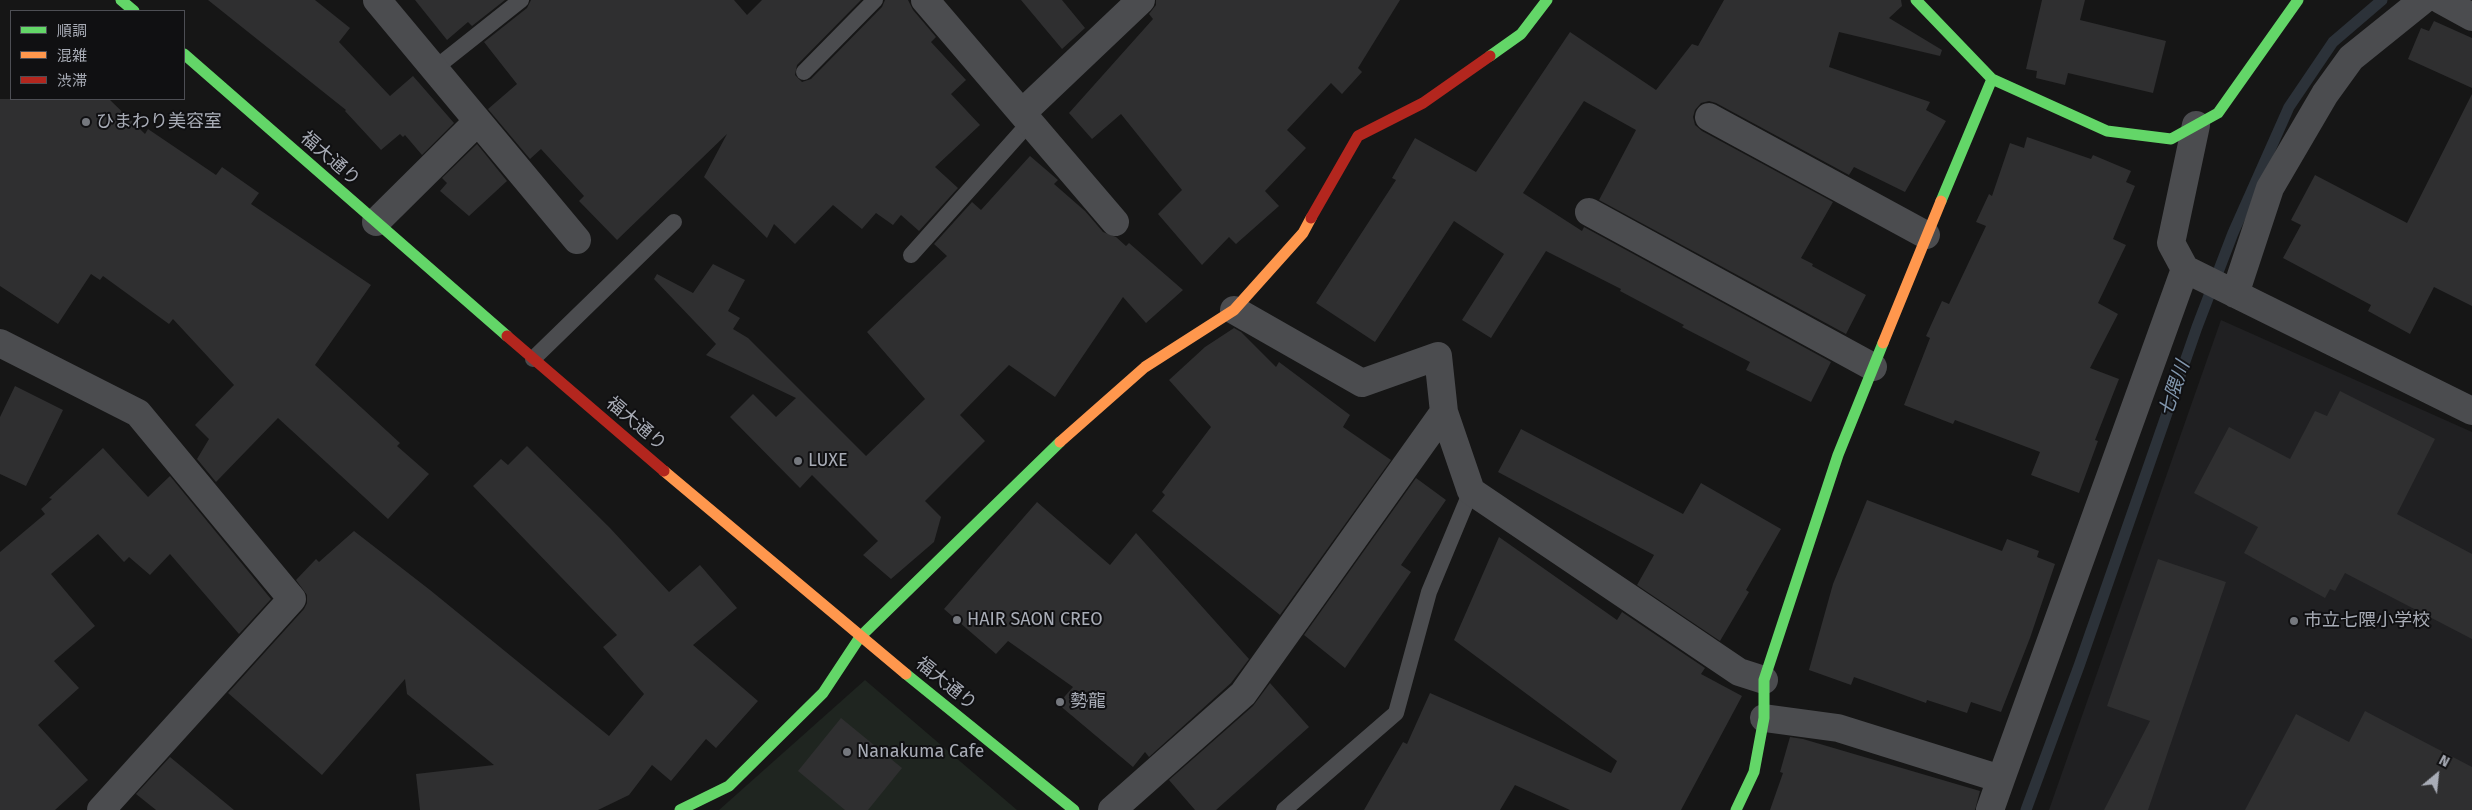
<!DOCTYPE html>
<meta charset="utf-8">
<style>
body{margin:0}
#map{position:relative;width:2472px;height:810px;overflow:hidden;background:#161616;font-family:"Fira Sans","Noto Sans JP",sans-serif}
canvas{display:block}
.legend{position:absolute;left:10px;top:10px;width:175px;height:90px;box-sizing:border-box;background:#101012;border:1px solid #4d4e54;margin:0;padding:6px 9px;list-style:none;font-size:15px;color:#a8acb6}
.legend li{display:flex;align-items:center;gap:10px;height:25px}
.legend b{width:25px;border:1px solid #4d4e54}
.north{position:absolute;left:2412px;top:750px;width:50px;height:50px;-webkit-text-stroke:4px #101012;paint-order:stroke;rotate:28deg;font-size:14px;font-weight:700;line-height:20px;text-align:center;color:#a8acb6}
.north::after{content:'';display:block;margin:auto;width:18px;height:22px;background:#a8acb6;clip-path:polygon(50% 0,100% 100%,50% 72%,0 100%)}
</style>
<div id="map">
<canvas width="2472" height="810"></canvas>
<ul class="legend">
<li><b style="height:6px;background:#63d668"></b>順調</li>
<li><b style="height:6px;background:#ff974d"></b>混雑</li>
<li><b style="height:6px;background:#b3261e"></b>渋滞</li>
</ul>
<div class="north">N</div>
</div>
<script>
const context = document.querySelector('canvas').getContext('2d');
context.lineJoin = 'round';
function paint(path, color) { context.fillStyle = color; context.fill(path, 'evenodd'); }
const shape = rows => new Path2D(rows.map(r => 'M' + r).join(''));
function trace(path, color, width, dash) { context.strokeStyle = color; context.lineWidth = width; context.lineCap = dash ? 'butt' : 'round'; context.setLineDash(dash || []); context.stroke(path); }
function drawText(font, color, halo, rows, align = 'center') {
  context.font = font + ' "Fira Sans","Noto Sans JP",sans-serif'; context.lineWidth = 4; context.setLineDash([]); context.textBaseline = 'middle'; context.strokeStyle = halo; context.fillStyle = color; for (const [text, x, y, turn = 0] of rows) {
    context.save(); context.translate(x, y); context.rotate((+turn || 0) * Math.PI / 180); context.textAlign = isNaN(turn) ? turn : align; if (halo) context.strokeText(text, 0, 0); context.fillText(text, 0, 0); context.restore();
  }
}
paint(shape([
 [2221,320,2472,432,2472,810,2049,810]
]), '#202022');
paint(shape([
 [865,680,1017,810,719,810]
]), '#1f2520');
trace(shape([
 [2026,810,2079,666,2197,327,2233,233,2289,107,2333,42,2382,0]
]), '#2c3239', 11);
paint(shape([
 [208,0,315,0,350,28,339,42,390,96,413,76,454,123,422,155,405,135,403,137,400,134,381,150,345,111,346,110],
 [415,0,505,0,472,26,468,22,447,40],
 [531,0,734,0,747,15,762,0,861,0,797,65,795,75,802,82,811,79,882,7,885,0,908,0,913,10,936,37,931,42,966,80,951,94,980,125,935,167,958,188,919,231,901,215,893,225,876,213,862,229,833,205,795,244,774,224,767,238,704,177,727,134,617,240,579,201,584,196,541,149,530,159,488,109,517,84,484,42,527,8],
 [1021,0,1062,0,1085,28,1062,49],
 [1156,0,1400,0,1358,68,1362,72,1342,94,1331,83,1287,130,1306,148,1265,191,1279,206,1236,244,1229,237,1202,265,1158,214,1182,190,1121,114,1092,139,1069,113,1153,19,1149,14,1156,5],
 [1724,0,1901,0,1902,6,1889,18,1942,50,1940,56,1839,32,1829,67,1930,102,1926,110,1946,121,1905,192,1854,167,1849,175,1716,103,1709,101,1701,103,1695,110,1693,117,1695,125,1702,131,1833,202,1801,258,1813,264,1812,266,1866,295,1846,334,1599,200,1636,130,1584,101,1523,193,1582,231,1584,227,1831,362,1811,402,1746,370,1750,362,1682,327,1684,325,1620,291,1621,289,1546,251,1491,338,1462,320,1504,254,1454,221,1375,342,1316,303,1396,180,1392,178,1415,138,1476,172,1570,32,1656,90,1692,44,1698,46],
 [2042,0,2085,0,2080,20,2166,41,2153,93,2068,73,2065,85,2036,78,2037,71,2026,69],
 [2434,21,2472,38,2472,88,2408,59,2421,28,2429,31],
 [2472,94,2472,306,2434,287,2410,334,2368,311,2371,305,2283,258,2301,225,2291,220,2315,175,2407,223],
 [0,99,109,99,145,134,148,129,216,175,222,167,259,193,251,204,371,285,315,365,400,443,397,446,429,474,388,519,278,418,216,482,197,459,209,439,195,425,234,385,173,319,169,324,103,276,100,280,91,274,58,324,0,286],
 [2027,137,2091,159,2093,155,2131,171,2126,182,2135,186,2113,239,2126,245,2098,303,2118,314,2090,368,2119,379,2095,440,2098,441,2079,493,2031,475,2040,452,1955,420,1953,424,1904,405,1930,338,1926,336,1942,301,1949,304,1986,226,1976,222,1989,194,1992,196,2010,143,2024,148],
 [477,144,507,181,469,216,440,191,447,183,442,178],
 [1030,156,1058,180,1054,184,1085,211,1103,232,1116,237,1126,246,1129,243,1183,290,1146,323,1123,297,1055,397,1009,365,960,415,985,441,925,501,941,517,934,542,891,579,863,555,878,541,812,475,800,488,730,417,753,394,776,417,796,398,706,355,716,344,654,279,657,274,693,293,713,264,745,280,728,311,740,318,733,329,748,338,866,456,925,399,867,332,947,256,934,244,972,202,981,210],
 [1234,328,1241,332,1276,367,1279,362,1350,415,1343,427,1391,460,1280,615,1152,511,1165,495,1162,492,1211,427,1169,380,1205,347],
 [15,386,63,410,26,486,0,474,0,417],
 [2340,391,2435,439,2397,514,2472,554,2472,639,2345,573,2335,591,2330,589,2325,598,2244,553,2258,527,2194,493,2229,427,2290,459,2315,411,2327,416],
 [1521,429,1683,514,1701,483,1781,529,1746,590,1749,592,1720,641,1637,585,1654,555,1498,472],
 [527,446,610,528,669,592,700,565,737,608,693,645,758,701,716,748,706,739,671,781,652,765,629,795,598,810,420,810,416,774,494,765,407,694,405,679,322,775,228,693,304,609,307,603,307,595,296,580,316,559,319,562,354,531,430,590,609,736,644,694,603,647,617,635,473,486,501,459,508,465],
 [103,448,148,497,170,476,271,599,239,634,170,554,150,575,129,557,124,562,98,534,51,574,95,626,54,661,79,688,38,725,88,780,55,810,0,810,0,552,45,514,41,509,52,499,49,498],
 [1416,478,1446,500,1401,565,1411,572,1345,668,1304,635],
 [1867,500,2002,551,2007,539,2039,551,2037,557,2055,564,2030,638,2001,712,1971,702,1967,713,1927,700,1926,703,1854,677,1851,685,1809,670,1833,584],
 [1037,502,1110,565,1136,533,1249,659,1231,683,1149,757,1145,752,1133,767,1058,704,1073,687,1008,641,996,654,944,609],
 [1499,537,1617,620,1622,612,1705,668,1701,674,1742,696,1681,810,1570,810,1515,785,1500,810,1364,810,1403,742,1407,744,1430,693,1611,773,1617,761,1454,640],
 [2158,559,2226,582,2148,810,2104,810,2150,721,2107,706],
 [1270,683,1309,727,1216,810,1195,810,1169,780,1253,706],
 [2365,711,2472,767,2472,810,2245,810,2296,714,2349,742],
 [841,718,902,768,868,810,845,810,798,771],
 [1790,737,1803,739,1980,791,1975,810,1770,810,1783,773,1780,772],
 [170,757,234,810,156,810,136,794]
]), '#2f2f30');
trace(shape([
 [434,69,521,0],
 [804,72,875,0],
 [911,255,1030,122],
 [533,359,674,222],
 [1284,810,1396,713,1429,592,1471,491]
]), '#4b4c4f', 16);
trace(shape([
 [377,0,577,240],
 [925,0,1115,222],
 [2441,0,2472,17],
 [1022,113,1141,0],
 [1709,117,1926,235],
 [2196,125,2171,243,2185,269,2472,411],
 [1589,212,1873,367],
 [376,222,478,121],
 [2235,294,2270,188,2325,94,2351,58,2423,0],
 [1234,310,1362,383,1438,356,1444,412,1471,491,1739,672,1764,680],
 [0,343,138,413,292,599,101,810],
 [1764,718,1838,728,2001,779,2185,269],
 [1112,810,1243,694,1444,412],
 [1990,810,2001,779]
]), '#4b4c4f', 28);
trace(shape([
 [121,0,134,11],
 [1916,0,1992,79,2107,131,2171,139,2218,113,2298,0],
 [184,54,507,336],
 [1490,56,1521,34,1547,0],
 [1941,201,1992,79],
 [906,674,1074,810],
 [680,810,729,786,823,693,860,637,1060,442],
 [1736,810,1754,772,1764,718,1764,680,1838,455,1883,343]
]), '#63d668', 11);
trace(shape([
 [1883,343,1941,201],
 [1060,442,1145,367,1234,310,1303,233,1311,218],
 [664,471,906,674]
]), '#ff974d', 11);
trace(shape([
 [1311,218,1358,136,1423,103,1490,56],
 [507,336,664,471]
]), '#b3261e', 11);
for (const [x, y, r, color] of [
 [86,122,5,"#75787e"],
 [798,461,5,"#75787e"],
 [957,620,5,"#75787e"],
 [2294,621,5,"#75787e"],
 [1060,702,5,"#75787e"],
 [847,752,5,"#75787e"]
]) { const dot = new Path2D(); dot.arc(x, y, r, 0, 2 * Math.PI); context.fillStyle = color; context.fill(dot); trace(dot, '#101012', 2); }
drawText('18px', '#a8acb6', '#101012', [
 ["ひまわり美容室",96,122],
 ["LUXE",808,461],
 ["HAIR SAON CREO",967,620],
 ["市立七隈小学校",2304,621],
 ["勢龍",1070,702],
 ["Nanakuma Cafe",857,752]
], 'left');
drawText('18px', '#a8acb6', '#101012', [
 ["福大通り",330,159,41],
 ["福大通り",636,424,40],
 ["福大通り",946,684,39]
]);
drawText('italic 19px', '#8297ae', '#101012', [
 ["七隈川",2175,389,-71]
]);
</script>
